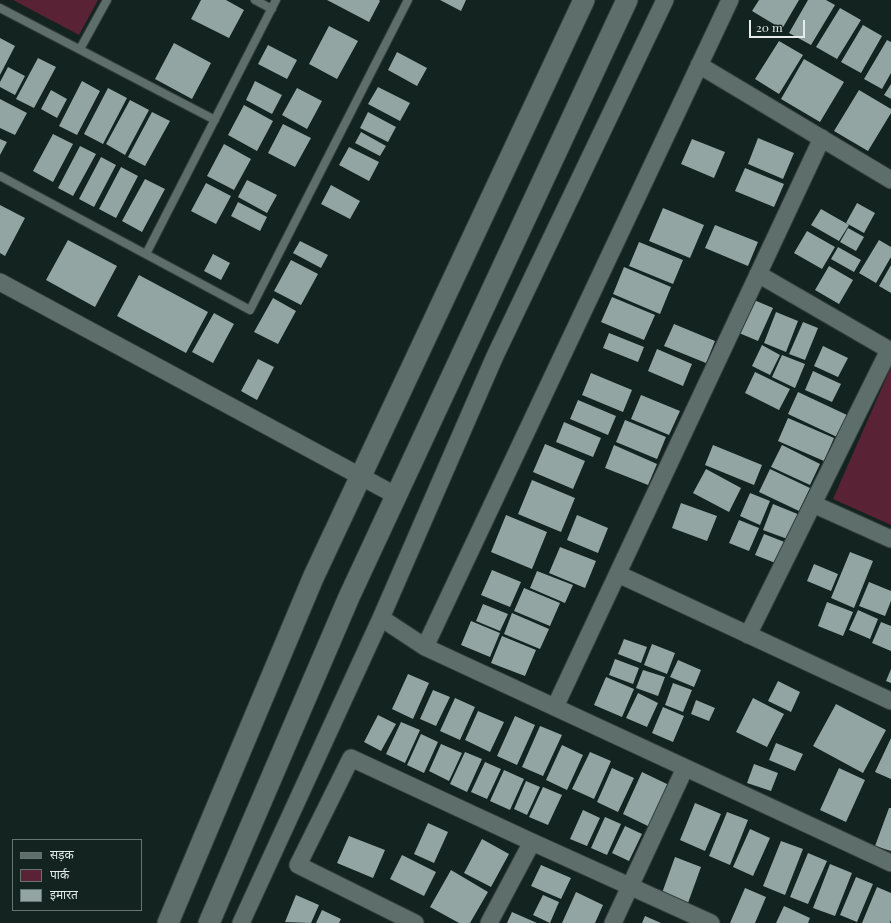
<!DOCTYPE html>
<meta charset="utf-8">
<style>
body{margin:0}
#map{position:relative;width:891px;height:923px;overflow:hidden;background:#132320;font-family:"Playfair Display","Noto Sans Devanagari",serif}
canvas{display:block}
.legend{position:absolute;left:12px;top:839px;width:130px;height:72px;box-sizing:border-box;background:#132320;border:1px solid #677472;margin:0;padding:5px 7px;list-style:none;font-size:12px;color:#e4edec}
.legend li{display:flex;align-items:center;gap:8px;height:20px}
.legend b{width:20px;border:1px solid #677472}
.scale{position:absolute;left:749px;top:20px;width:56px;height:18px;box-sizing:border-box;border:2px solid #e4edec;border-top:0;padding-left:5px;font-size:12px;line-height:14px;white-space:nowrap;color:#e4edec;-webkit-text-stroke:3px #132320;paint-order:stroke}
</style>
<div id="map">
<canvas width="891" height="923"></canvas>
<ul class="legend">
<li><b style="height:5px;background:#5d6e6b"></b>सड़क</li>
<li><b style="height:11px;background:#5a2235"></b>पार्क</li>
<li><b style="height:11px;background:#92a5a2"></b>इमारत</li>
</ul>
<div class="scale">20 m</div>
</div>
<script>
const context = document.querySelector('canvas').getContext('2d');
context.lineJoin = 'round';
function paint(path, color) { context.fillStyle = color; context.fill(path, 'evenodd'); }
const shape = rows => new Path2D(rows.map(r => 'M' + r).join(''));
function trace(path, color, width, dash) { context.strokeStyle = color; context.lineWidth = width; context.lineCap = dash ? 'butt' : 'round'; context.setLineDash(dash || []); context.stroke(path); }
paint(shape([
 [13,0,98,0,79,35],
 [891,367,891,525,833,499]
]), '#5a2235');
paint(shape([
 [201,0,226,0,244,10,229,38,191,19],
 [327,0,379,0,380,1,369,22],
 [440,0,466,0,461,11],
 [759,0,799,0,782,29,752,11],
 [808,0,826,0,835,5,811,45,789,33],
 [840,8,861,20,837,59,816,47],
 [863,25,882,36,861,73,841,62],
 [329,26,358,41,337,79,309,64],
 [0,38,15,46,0,75],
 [887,40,891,42,891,73,882,89,864,79],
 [779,41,803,55,779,94,755,79],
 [174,43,211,63,192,99,155,79],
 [268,45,297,60,287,79,258,64],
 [397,52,427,68,417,86,388,70],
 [38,58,56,67,34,108,16,99],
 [804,59,844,82,820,122,781,99],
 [8,67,25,76,15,95,0,87,0,82],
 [82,81,100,91,77,135,59,126],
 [255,81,282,95,272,114,246,100],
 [891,84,891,99,884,95],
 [378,87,410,103,400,121,368,104],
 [108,88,127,98,103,144,84,134],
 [297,88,322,101,307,129,282,115],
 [51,90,67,99,57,118,41,109],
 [859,90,891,109,891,113,868,151,834,131],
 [0,99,27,113,15,135,0,128],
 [130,100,149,110,125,155,106,144],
 [244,105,273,121,257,151,228,135],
 [152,112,170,121,145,166,128,157],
 [368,112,396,127,388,142,360,128],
 [283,124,311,138,295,167,268,153],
 [361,132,386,146,380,156,355,143],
 [53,134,73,144,53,182,33,171],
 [758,138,794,153,783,179,748,164],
 [0,139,7,142,0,155],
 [692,139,725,152,714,178,681,164],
 [224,144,251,159,234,190,207,176],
 [80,146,96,154,73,196,58,188],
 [349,147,379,162,369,181,339,165],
 [101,157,116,165,94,207,79,199],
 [121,167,138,176,116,218,99,209],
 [745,168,784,184,774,207,735,191],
 [145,179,165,189,142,232,122,221],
 [247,180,277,195,267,213,238,197],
 [206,183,231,196,216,224,191,211],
 [331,185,360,201,350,219,321,204],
 [238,202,267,217,260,231,231,216],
 [857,203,875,213,864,233,846,223],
 [0,205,25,218,5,256,0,253],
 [663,208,704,225,690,258,649,241],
 [821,209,849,225,839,241,811,225],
 [715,225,758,242,748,266,705,248],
 [848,228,864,237,856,251,840,242],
 [807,231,835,247,822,269,794,253],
 [68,240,117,266,95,307,46,280],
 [879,240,891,247,891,257,876,283,859,273],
 [300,241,328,255,321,268,293,253],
 [639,242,683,260,673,284,629,266],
 [838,247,861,260,854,272,831,259],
 [213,254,230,263,221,280,204,271],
 [291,260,318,274,301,305,274,291],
 [891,265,891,293,879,286],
 [829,266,853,280,839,304,815,290],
 [624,267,671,287,660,314,613,294],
 [139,275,208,312,186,353,117,316],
 [612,297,655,315,644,340,601,322],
 [273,298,296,311,278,344,254,332],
 [754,300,773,308,758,341,739,333],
 [776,312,798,321,786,352,764,343],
 [214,313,234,324,213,363,192,352],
 [803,322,818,328,805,360,789,354],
 [674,324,715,341,706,363,664,346],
 [609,333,644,347,638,362,603,348],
 [762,345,780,355,770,375,752,366],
 [823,346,848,358,838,377,814,366],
 [657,349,692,364,683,386,648,371],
 [782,355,805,364,795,388,772,377],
 [258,359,274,367,257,400,241,391],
 [813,371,841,384,832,402,805,390],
 [755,372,790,389,779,410,745,393],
 [591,373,632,390,623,412,582,395],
 [798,392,847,415,837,437,788,414],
 [641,395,680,411,669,435,631,419],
 [578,400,616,416,608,435,570,419],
 [788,418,834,438,824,461,778,441],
 [625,420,666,437,657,459,616,442],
 [564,422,601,438,593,457,556,442],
 [545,444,585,461,573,489,533,472],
 [614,445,657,464,648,485,605,468],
 [713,445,762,465,754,485,705,465],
 [782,445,820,464,810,485,771,467],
 [706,469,741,488,729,512,693,493],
 [770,469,810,488,799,511,759,492],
 [532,480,575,498,561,532,518,514],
 [750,493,770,501,760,525,740,516],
 [681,503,717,516,707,541,672,528],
 [773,504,800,515,790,540,763,530],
 [506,515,547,532,532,569,491,552],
 [577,515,608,528,598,553,567,540],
 [739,520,759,528,749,551,729,543],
 [764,534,787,543,778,564,755,555],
 [560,547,596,561,585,588,549,573],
 [850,552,873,561,854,608,831,598],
 [814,564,838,574,831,591,807,581],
 [492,570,521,582,510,607,481,595],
 [537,571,573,585,565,603,530,588],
 [869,582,891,591,891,601,885,616,859,606],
 [524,588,560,603,550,626,514,611],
 [827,602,853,612,843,636,818,626],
 [483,604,508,614,500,631,476,621],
 [858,610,878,619,870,639,849,630],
 [512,613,549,629,540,649,504,634],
 [471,621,500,633,490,657,461,645],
 [881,622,891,626,891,651,872,643],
 [502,636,536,650,525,676,491,663],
 [624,639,647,647,641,663,618,654],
 [652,644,675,653,667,674,644,665],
 [615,659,639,668,633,684,609,675],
 [678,660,701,670,694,687,670,677],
 [891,669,891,683,886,681],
 [643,670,665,677,658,696,636,688],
 [408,674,429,683,413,719,392,709],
 [606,677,634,689,622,717,594,705],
 [778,681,800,692,791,712,768,701],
 [673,683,692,690,683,712,665,705],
 [433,690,450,697,436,726,420,719],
 [638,693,658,703,647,727,626,718],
 [455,698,475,707,460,740,440,731],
 [753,698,784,714,767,747,736,732],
 [696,700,715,708,709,721,691,714],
 [836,704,886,730,863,773,813,746],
 [663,707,684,716,673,742,652,733],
 [478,711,504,722,490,752,465,740],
 [378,715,396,724,381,751,364,742],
 [515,716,535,725,517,765,497,756],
 [401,722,420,730,405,763,386,754],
 [540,726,562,735,543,776,522,767],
 [421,734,438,742,424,773,407,765],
 [891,738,891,779,875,772],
 [776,743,803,754,795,771,769,760],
 [441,744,462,753,449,781,429,771],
 [562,745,583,755,567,790,546,780],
 [465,752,482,759,467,792,450,784],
 [590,752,611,761,594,799,572,789],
 [485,762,501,769,487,799,471,792],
 [754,764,778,773,771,791,747,783],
 [612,768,634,778,618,812,597,802],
 [839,768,865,780,846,822,820,810],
 [504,770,524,779,510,810,490,801],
 [642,772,669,785,650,827,623,814],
 [526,781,540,787,527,815,514,809],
 [543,787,562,795,548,825,529,817],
 [695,803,721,814,705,851,680,840],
 [889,808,891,808,891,851,875,846],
 [583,810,600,818,587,846,570,839],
 [727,812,748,820,730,865,709,856],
 [605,817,621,824,607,855,591,848],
 [428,823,448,832,434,863,414,854],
 [625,826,642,834,629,861,612,853],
 [750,829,770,838,753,876,733,867],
 [349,836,385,850,373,878,337,863],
 [482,839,509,854,491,887,464,873],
 [781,841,803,849,785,895,763,886],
 [808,853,827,861,808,904,790,897],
 [402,855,436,872,424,896,390,879],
 [675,857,701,867,688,903,662,893],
 [830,864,852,873,835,916,813,908],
 [541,865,571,878,561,899,531,886],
 [451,870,488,892,470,923,459,923,430,907],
 [856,877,873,884,857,922,840,915],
 [877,887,891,893,891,920,890,923,862,923],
 [745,888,766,897,755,923,730,923],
 [576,892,603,905,595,923,562,923],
 [296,895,319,905,311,923,285,922],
 [543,895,559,902,550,923,533,915],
 [784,906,810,918,808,923,776,923],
 [322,910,341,919,339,923,316,923],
 [512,912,537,923,507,923],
 [645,916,661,923,642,923]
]), '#92a5a2');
const service = shape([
 [255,0,272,9],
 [0,8,215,120],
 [80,49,107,0],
 [0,176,250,310,408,0],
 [146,254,276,0]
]);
const minor = shape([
 [699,65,891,180],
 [758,274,891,351],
 [0,282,397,496],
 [813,504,891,539],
 [618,574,891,701],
 [381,618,425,647,891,863],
 [748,635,889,350],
 [425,647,730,0],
 [555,707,822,138],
 [241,923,381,618,495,356,665,0],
 [415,923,298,865,351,758,532,842,711,923],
 [489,923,532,842],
 [613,923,685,768]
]);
const tertiary = shape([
 [168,923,313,578,584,0],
 [209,923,349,597,627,0]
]);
trace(service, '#333e3c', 10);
trace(minor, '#333e3c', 19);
trace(tertiary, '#333e3c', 23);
trace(service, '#5d6e6b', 8);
trace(minor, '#5d6e6b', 17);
trace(tertiary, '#5d6e6b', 21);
</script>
